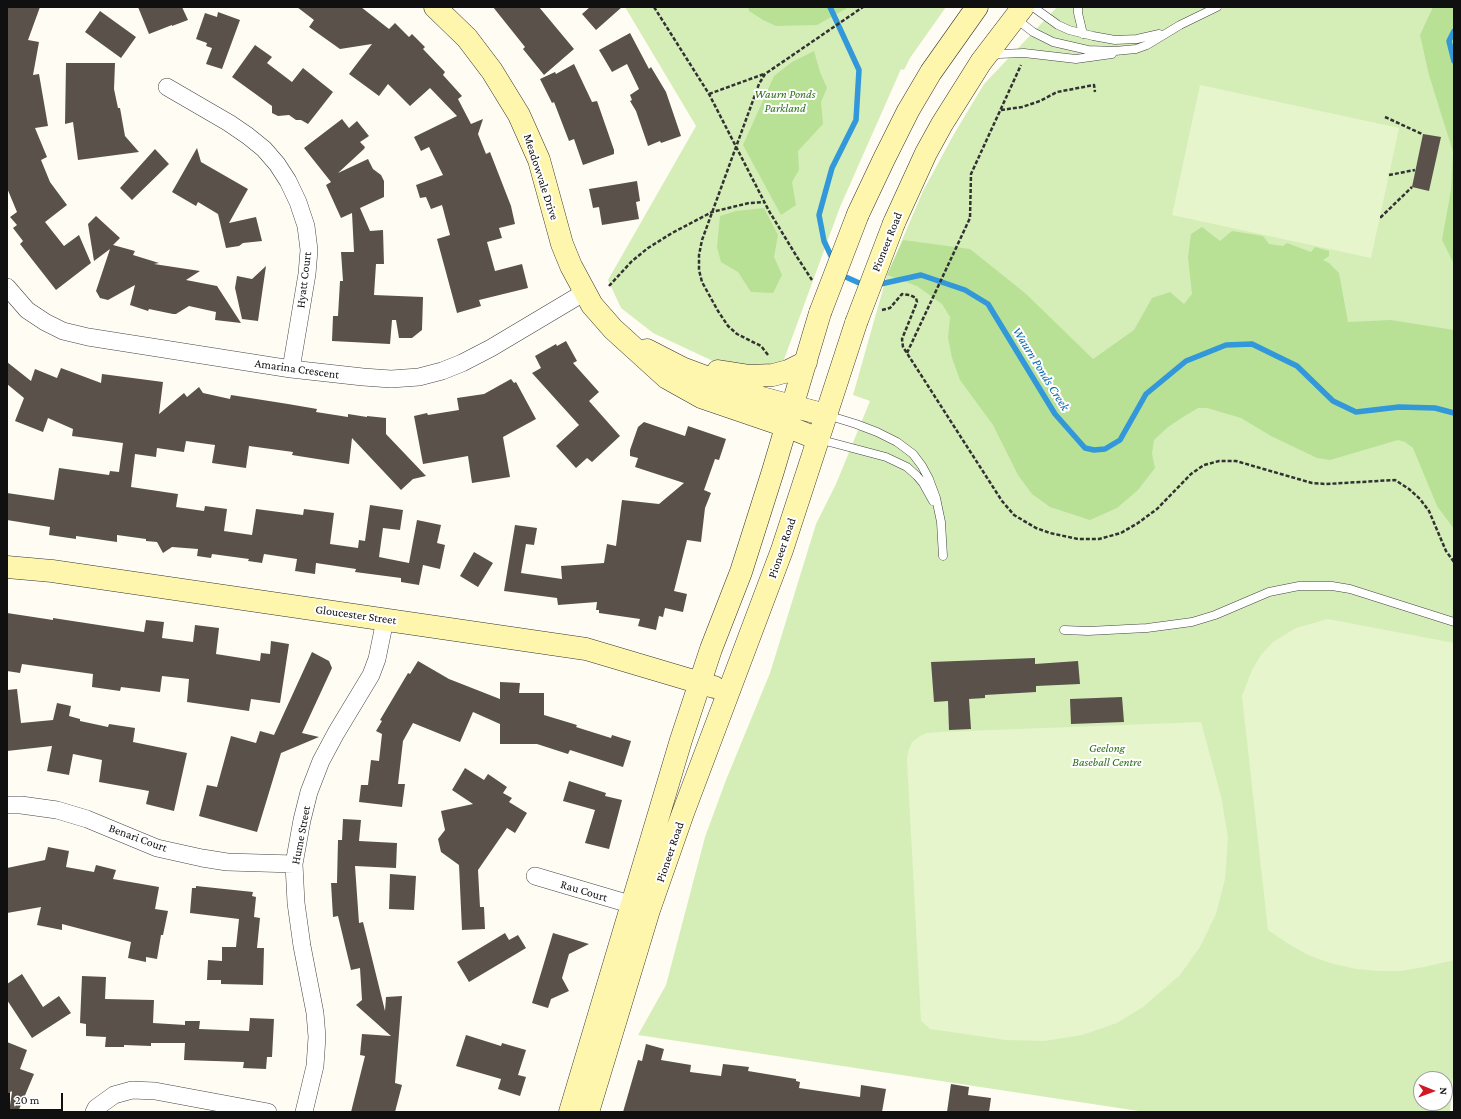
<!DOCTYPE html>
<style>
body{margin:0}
#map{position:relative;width:1461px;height:1119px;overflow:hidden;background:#fffdf3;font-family:"Crimson Pro",serif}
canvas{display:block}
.frame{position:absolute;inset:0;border:8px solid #101010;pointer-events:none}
.north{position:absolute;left:1413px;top:1071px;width:40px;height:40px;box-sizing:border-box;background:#fff;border:1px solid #9f9f9f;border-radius:50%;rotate:91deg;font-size:11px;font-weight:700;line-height:16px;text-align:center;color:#101010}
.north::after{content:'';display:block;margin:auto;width:14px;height:18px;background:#cf1923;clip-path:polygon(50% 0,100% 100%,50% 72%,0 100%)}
.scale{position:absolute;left:8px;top:1093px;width:55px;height:18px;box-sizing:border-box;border:2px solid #101010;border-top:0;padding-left:5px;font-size:12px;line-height:14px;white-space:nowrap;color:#101010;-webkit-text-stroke:3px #fff;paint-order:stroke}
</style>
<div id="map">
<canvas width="1461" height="1119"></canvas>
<div class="frame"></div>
<div class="north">N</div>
<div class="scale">20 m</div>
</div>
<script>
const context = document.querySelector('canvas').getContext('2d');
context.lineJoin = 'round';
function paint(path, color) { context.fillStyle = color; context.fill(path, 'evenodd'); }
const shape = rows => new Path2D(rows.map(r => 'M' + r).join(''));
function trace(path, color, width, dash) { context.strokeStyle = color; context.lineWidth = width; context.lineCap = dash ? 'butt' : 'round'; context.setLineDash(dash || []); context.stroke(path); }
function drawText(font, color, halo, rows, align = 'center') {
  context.font = font + ' "Crimson Pro",serif'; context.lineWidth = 4; context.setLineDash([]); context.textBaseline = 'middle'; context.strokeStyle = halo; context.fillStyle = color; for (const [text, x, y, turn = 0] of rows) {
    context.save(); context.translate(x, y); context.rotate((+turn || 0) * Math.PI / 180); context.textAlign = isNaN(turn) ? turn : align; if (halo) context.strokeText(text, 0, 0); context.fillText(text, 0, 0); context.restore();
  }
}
paint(shape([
 [625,7,946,7,910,58,904,70,901,69,840,207,782,365,728,368,653,333,621,308,608,280,696,126],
 [1057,7,1454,7,1454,1065,1450,1112,1145,1112,638,1035,666,985,705,837,726,780,770,673,816,524,836,484,870,401,853,395,887,275,923,191,954,134,984,84],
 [1421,1079,1445,1079,1445,1103,1421,1103]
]), '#d5eeb8');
paint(shape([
 [748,7,849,7,817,25,776,26,763,20,749,11],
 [1433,7,1454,7,1454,264,1442,240,1451,190,1453,152,1429,75,1420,35],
 [814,51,820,72,827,88,821,102,823,124,798,151,799,170,792,182,796,205,781,215,743,145,774,76,792,62],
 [764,208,778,235,774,257,782,275,773,293,751,292,738,272,721,262,717,247,720,216,736,211],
 [1202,227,1220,241,1232,231,1263,236,1269,244,1283,246,1287,243,1311,252,1315,247,1329,251,1329,256,1323,260,1329,263,1339,273,1348,322,1391,320,1454,330,1454,529,1437,506,1413,448,1405,442,1398,440,1330,460,1317,458,1271,436,1241,418,1207,408,1198,408,1183,417,1168,427,1154,440,1152,454,1155,468,1138,490,1117,508,1090,520,1050,507,1032,494,1018,475,993,425,960,380,952,358,948,338,950,317,942,304,917,286,887,275,903,240,970,249,1025,293,1093,359,1134,330,1152,298,1170,292,1184,304,1192,294,1188,257,1191,234]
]), '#b8e196');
paint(shape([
 [1200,85,1399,128,1371,258,1172,215],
 [1328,619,1454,643,1454,960,1424,967,1401,971,1380,971,1356,969,1330,963,1308,955,1287,943,1268,930,1242,696,1252,670,1261,655,1273,642,1296,628],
 [1201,722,1221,796,1228,837,1225,879,1216,914,1200,947,1180,975,1143,1007,1117,1023,1082,1035,1044,1041,1006,1040,930,1029,921,1021,907,759,909,749,912,742,920,736,927,733,940,732]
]), '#e6f5cb');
trace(shape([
 [830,7,859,70,856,120,832,168,819,215,824,241,833,260],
 [1454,31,1449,41,1454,61],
 [839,274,866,286],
 [876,285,921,275,965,290,988,304,1055,414,1085,448,1094,450,1105,449,1120,440,1146,394,1186,361,1226,345,1252,344,1297,366,1333,401,1356,412,1399,407,1435,408,1454,413]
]), '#3298da', 5.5);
paint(shape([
 [7,7,40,7,28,40,39,42,33,75,39,74,48,126,35,128,47,157,41,160,50,182,67,205,45,222,64,246,79,235,91,263,56,290,20,244,23,241,13,228,17,225,10,217,17,212,7,188],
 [138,7,182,7,188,20,172,26,172,25,149,34],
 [297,7,361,7,389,29,395,23,409,37,412,34,425,47,423,49,445,72,443,75,462,96,458,99,471,124,483,119,478,134,486,154,490,152,511,206,515,224,499,228,502,238,487,242,495,271,522,264,528,288,479,300,481,306,457,313,437,239,450,235,442,205,431,209,426,197,420,198,416,185,443,175,429,147,421,151,414,137,457,116,430,88,410,106,388,84,379,96,349,74,372,44,340,49,309,27,314,20],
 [493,7,539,7,574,49,544,75,523,49,525,47],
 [590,7,622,7,596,30,582,14],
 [100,11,136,37,121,58,85,32],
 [218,12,240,20,222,69,206,64,212,48,206,46,207,43,196,39,205,13,217,17],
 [630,33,649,69,651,67,666,92,681,136,661,143,660,141,648,146,636,111,630,101,632,100,630,95,639,89,627,64,612,72,599,50],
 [255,45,272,57,267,63,292,82,303,68,333,92,308,124,301,120,296,120,289,115,278,116,272,113,272,106,232,77],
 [66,63,115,63,114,89,118,108,120,108,125,136,139,152,78,160,73,122,65,124],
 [574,64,592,102,597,101,614,150,614,154,583,165,574,139,569,141,554,102,552,103,540,79,555,72,556,74],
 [342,119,349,128,357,121,369,136,360,142,365,147,364,149,338,173,368,159,373,169,381,175,384,181,384,197,360,208,370,231,383,230,384,264,376,264,374,295,423,297,422,330,412,338,399,338,396,320,392,320,390,344,332,341,333,316,338,316,340,281,343,281,341,252,354,252,352,213,341,218,326,185,331,182,304,148],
 [1423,134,1441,137,1429,191,1412,187],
 [197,148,201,162,248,189,229,223,256,217,262,241,243,243,239,246,226,248,218,214,198,202,196,206,172,192],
 [155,149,169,164,132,200,120,188],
 [637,181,640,201,636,202,639,219,602,225,599,207,593,208,589,189],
 [96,216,120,238,113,245,135,251,133,255,159,263,154,264,200,271,186,280,217,286,241,323,215,320,216,312,189,306,176,314,173,314,149,309,148,311,130,305,135,285,108,300,100,298,96,291,110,249,94,261,88,224],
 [266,266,258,321,242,319,235,288,237,276,252,279],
 [566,341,577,361,573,363,599,392,589,401,620,436,592,462,587,458,576,468,556,446,579,425,532,373,541,368,535,356,556,344,557,346],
 [7,362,31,381,35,369,57,378,61,368,101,383,102,374,163,382,159,414,184,393,187,397,199,387,203,393,230,399,231,395,288,404,317,409,316,412,348,417,348,414,367,417,367,416,386,418,386,434,426,476,413,479,401,490,352,438,349,464,292,455,293,452,249,446,246,468,212,463,215,445,186,441,184,452,157,448,156,457,135,454,131,487,178,494,176,507,204,511,205,506,227,509,224,531,252,535,256,509,303,515,304,509,334,513,330,544,358,548,359,540,365,541,370,505,403,510,400,530,383,528,379,557,409,563,417,520,441,525,437,543,445,545,440,569,423,565,419,585,401,582,401,578,355,572,356,569,316,563,315,574,295,571,297,559,264,554,262,563,248,561,249,559,212,554,211,558,197,556,198,549,172,547,163,553,157,542,146,541,146,539,117,535,117,542,76,536,76,539,49,535,50,527,7,520,7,493,54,500,59,468,109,475,110,471,119,472,123,443,72,436,73,429,48,418,43,432,15,421,24,398,7,384],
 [511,379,514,383,516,382,536,419,503,437,510,477,472,483,468,456,423,464,414,416,427,413,428,415,459,410,457,398,484,394],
 [644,422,685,436,688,426,726,439,719,460,715,459,704,490,711,493,705,508,701,542,687,540,674,591,687,594,683,612,665,608,663,617,659,616,656,630,638,626,640,619,599,613,599,610,596,610,597,602,558,605,557,598,504,591,515,525,537,528,534,545,526,544,521,573,562,579,561,566,604,563,607,544,616,546,622,500,659,504,684,483,635,467,638,458,630,456,630,450,638,427],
 [474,552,493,563,478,587,460,576],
 [7,613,53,620,53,618,144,632,146,620,164,622,162,638,193,642,195,625,219,628,216,654,260,661,261,653,270,654,271,641,289,644,280,703,251,699,249,711,187,702,189,679,162,676,160,692,121,687,120,691,92,687,93,674,22,664,20,673,7,671],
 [312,652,329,661,332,668,302,733,319,737,281,753,257,832,199,816,207,785,217,787,231,736,256,743,260,731,274,735],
 [1035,658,1035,664,1078,661,1080,684,1036,686,1036,692,985,695,985,698,969,699,971,729,949,730,948,701,934,702,931,662],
 [418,661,449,679,500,699,500,682,520,683,519,693,544,693,544,715,577,725,576,727,611,738,612,735,631,741,623,767,570,750,568,754,537,744,500,744,500,724,473,712,460,742,413,723,403,741,398,784,405,784,402,807,359,802,361,785,368,785,371,760,379,761,382,734,376,731,382,721,380,720,408,673,410,674],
 [17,689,21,723,53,720,57,703,71,706,69,716,80,719,80,721,108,727,109,724,135,728,133,742,187,753,174,811,146,804,149,791,99,782,102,760,73,754,69,775,47,771,52,746,7,751,7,690],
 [1122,697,1124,722,1071,724,1070,699],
 [465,768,484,780,488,774,507,787,503,793,512,798,509,802,527,813,515,833,507,828,478,870,480,907,484,907,485,929,462,930,459,865,441,852,438,839,445,830,441,811,473,804,452,790],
 [569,781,606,793,605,796,622,800,609,849,585,843,595,810,563,801],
 [343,819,361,820,359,841,397,843,396,868,355,866,359,923,363,922,385,1011,386,997,402,996,395,1083,402,1085,395,1112,351,1112,365,1056,360,1055,362,1034,391,1036,356,1005,362,1000,360,968,351,970,338,916,333,917,331,883,337,883,338,840,342,840],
 [48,847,69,851,66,867,94,872,96,865,116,870,113,879,159,887,155,909,168,911,163,935,161,935,157,959,146,957,146,962,128,958,131,942,62,924,62,930,37,925,41,907,7,913,7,868,45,860],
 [390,874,416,876,414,910,389,909],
 [196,886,253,892,252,896,256,897,254,917,260,918,257,948,264,948,263,985,221,984,221,980,207,980,208,960,222,961,222,947,236,947,239,919,190,913,192,888,196,888],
 [505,933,509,940,518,935,526,948,469,982,457,962],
 [553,933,589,944,569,954,562,978,569,991,551,999,548,1008,532,1003],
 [22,974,43,1007,59,996,71,1013,32,1038,7,1000,7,984],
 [82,976,106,977,105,999,154,1000,153,1023,185,1025,185,1021,200,1021,199,1029,249,1031,250,1018,274,1019,272,1057,267,1057,266,1069,243,1068,244,1062,184,1060,185,1043,151,1043,151,1046,124,1045,124,1047,105,1047,106,1037,86,1036,86,1024,80,1023],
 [466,1035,501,1046,502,1043,526,1050,518,1075,526,1077,520,1096,498,1089,501,1079,456,1066],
 [7,1042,27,1050,20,1069,34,1074,18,1112,9,1112,12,1092,11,1091,7,1098],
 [646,1044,664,1049,661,1060,691,1065,690,1072,721,1076,723,1064,749,1067,748,1071,796,1079,796,1081,800,1082,799,1088,860,1097,861,1085,886,1089,882,1112,623,1112,638,1060,642,1061],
 [951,1084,969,1087,968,1095,991,1098,989,1112,947,1112]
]), '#5a514b');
const lane = shape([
 [1033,7,1058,25,1069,30,1093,36,1115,40,1137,39,1159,34],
 [1078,7,1078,13,1083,34],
 [1015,18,1033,32,1053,42,1088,50,1115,51,1136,49,1147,45,1180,25,1217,7],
 [991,57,999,54,1024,53,1076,59,1112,54],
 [827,415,856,424,877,432,897,442,913,454,922,466,929,479,936,498,941,522,943,556],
 [818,439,886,457,907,467,917,476,923,483,933,501],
 [1064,630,1088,631,1147,628,1192,622,1215,615,1269,592,1299,586,1332,586,1350,589,1454,622]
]);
const street = shape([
 [167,87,229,123,248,136,264,149,277,164,288,181,298,202,306,226,309,250,307,274,291,369],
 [7,287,27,310,45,322,63,331,88,337,291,369,363,377,391,379,419,377,442,371,462,363,491,348,585,292],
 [7,805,21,805,57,810,87,819,157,848,202,858,227,862,294,864],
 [535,876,633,905],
 [94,1112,96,1108,114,1095,132,1090,155,1091,268,1112],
 [304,1112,315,1066,317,1037,315,1013,302,946,296,903,294,864,302,820,309,792,321,761,336,733,371,675,377,659,385,620]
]);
const secondary = shape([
 [435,7,467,38,492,71,519,115,539,160,562,244,571,266,592,305,613,329,667,378,701,397,786,426,818,439],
 [858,214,884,159,908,111,931,72,977,7],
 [894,223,926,153,942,124,981,62,1023,7],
 [647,350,682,368,762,398,826,415],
 [718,371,750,376,773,375,788,371,806,362],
 [7,567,52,571,586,649,714,687],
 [570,1112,681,740,711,649,741,572,773,471,820,313],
 [588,1112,649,910,683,813,782,550,856,323]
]);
trace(lane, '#434343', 9);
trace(street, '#434343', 18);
trace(secondary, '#323232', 23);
trace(shape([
 [654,7,709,94,769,211,797,257,812,280],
 [709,94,764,74],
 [1001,110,1022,107,1040,101,1057,92,1094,85,1095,92],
 [1385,117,1422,134],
 [1389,175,1415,170],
 [1380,217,1381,217,1412,187],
 [609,286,632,261,648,248,672,233,712,212,749,203,765,202],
 [882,310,890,308,902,294,910,295,916,298,917,302,902,339,903,347,1002,501,1014,515,1036,528,1050,533,1078,539,1099,539,1121,533,1138,523,1157,509,1191,474,1204,465,1219,461,1236,461,1312,483,1326,484,1395,480,1409,489,1420,499,1429,511,1446,551,1454,562],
 [907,353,970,218,971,174,1021,65],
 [768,355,761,346,737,334,728,326,718,311,702,282,699,270,699,255,702,240,759,84,765,74,863,7]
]), '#323232', 2.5, [4, 2]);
trace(lane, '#fff', 8);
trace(street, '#fff', 17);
trace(secondary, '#fff6ae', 22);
const secondaryBridge = shape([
 [820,313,858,214],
 [856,323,894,223]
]);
trace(secondaryBridge, '#323232', 23, []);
trace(secondaryBridge, '#fff6ae', 22);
drawText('italic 12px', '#2b7019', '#fff', [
 ["Waurn Ponds",785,94],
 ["Parkland",785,108],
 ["Geelong",1107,748],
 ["Baseball Centre",1107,762]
]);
drawText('12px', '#101010', '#fff', [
 ["Meadowvale Drive",541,177,72],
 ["Pioneer Road",887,242,-68],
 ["Hyatt Court",304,280,-83],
 ["Amarina Crescent",297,369,8],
 ["Pioneer Road",782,548,-71],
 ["Gloucester Street",356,615,8],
 ["Hume Street",301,835,-79],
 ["Benari Court",138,838,20],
 ["Pioneer Road",670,852,-71],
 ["Rau Court",584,891,17]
]);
drawText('italic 13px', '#0b69b0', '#fff', [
 ["Waurn Ponds Creek",1041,369,58]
]);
</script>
